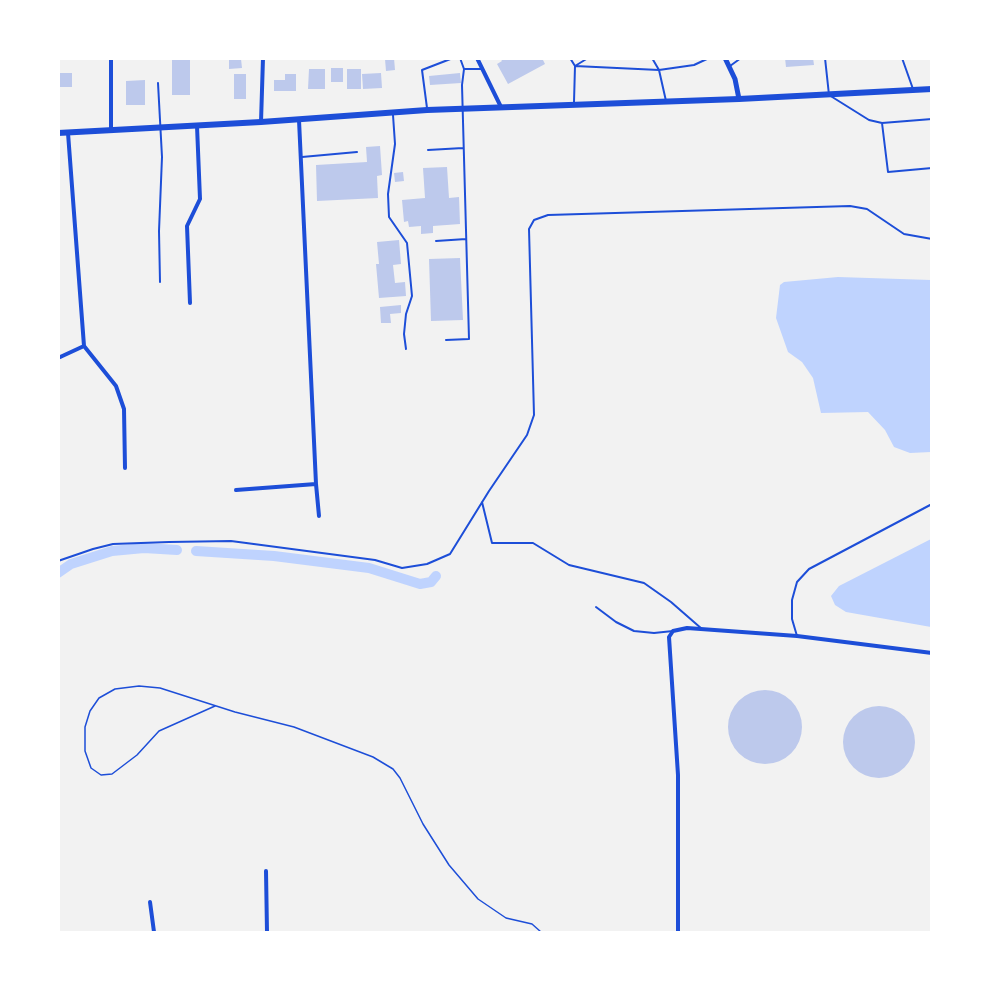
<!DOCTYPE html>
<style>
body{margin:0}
#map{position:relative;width:990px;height:991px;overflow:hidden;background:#f2f2f2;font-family:"Varela Round",sans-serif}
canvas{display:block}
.frame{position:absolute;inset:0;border:60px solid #fff;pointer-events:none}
</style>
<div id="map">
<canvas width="990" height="991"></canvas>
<div class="frame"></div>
</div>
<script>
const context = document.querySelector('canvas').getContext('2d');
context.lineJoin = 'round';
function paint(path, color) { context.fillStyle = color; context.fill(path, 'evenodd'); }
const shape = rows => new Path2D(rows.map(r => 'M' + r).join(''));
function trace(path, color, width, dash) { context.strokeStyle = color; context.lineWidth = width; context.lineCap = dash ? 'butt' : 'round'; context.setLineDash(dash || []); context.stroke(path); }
paint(shape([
 [838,277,931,280,931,452,910,453,894,447,885,430,868,412,821,413,813,378,802,362,788,352,776,318,780,285,784,282],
 [931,539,931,627,846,612,835,605,831,596,839,586]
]), '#bfd3fe');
trace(shape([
 [196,551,274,556,369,568,420,584,431,582,436,576],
 [58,573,71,564,112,551,144,548,177,550]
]), '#bfd3fe', 10);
paint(shape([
 [394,58,395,70,386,71,385,59],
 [500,58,542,58,545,64,508,84,497,64,502,61],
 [785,58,813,58,814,65,786,67],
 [241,59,242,68,229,69,229,60],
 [172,60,190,60,190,95,172,95],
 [331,68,343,68,343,82,331,82],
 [309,69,325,69,325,89,308,89],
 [347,69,361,69,361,89,347,89],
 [58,73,72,73,72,87,58,87],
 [381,73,382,88,363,89,362,74],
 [460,73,461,83,430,85,429,76],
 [234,74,246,74,246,99,234,99],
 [285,74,296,74,296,91,274,91,274,80,285,80],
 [145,80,145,105,126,105,126,81],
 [380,146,382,175,377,176,378,198,317,201,316,165,367,162,366,147],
 [447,167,449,198,459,197,460,224,433,226,433,233,421,234,421,226,409,227,408,221,404,222,402,200,425,198,423,168],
 [403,172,404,181,395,182,394,173],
 [399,240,401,264,393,265,395,283,405,282,406,296,379,298,376,264,379,264,377,242],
 [460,258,463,320,431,321,429,259],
 [401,305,401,313,390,314,391,323,381,323,380,307],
 '728 727a37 37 0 1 1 74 0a37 37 0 1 1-74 0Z',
 '843 742a36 36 0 1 1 72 0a36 36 0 1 1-72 0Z'
]), '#bdc9ec');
trace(shape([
 [215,706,159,731,137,755,112,774,101,775,91,768,85,751,85,727,90,711,99,698,115,689,139,686,160,688,235,712,294,727,373,757,393,769,400,778,423,824,449,865,478,899,506,918,532,924,541,932]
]), '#1d4ed8', 1.5);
trace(shape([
 [460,58,464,69],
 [570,58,575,66,574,102],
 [588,58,575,66,659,70,694,65,709,58],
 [652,58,659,70,666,101],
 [825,58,829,95,869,120,882,123,932,119],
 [902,58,913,89],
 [730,66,741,58],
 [158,83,162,157,159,231,160,282],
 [427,108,422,70,453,58],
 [393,115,395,144,388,194,389,217,407,243,412,296,406,314,404,334,406,349],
 [882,123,888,172,932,168],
 [428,150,463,148],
 [302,157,357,152],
 [436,241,466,239],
 [446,340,469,339,462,85,464,69,482,69],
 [482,502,492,543,533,543,569,565,644,583,671,602,702,629],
 [58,561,93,549,113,544,169,542,231,541,375,560,402,568,427,564,450,554,489,491,527,435,534,415,529,229,534,220,548,215,850,206,867,209,904,234,932,239],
 [596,607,616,622,634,631,654,633,673,631],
 [797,636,792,619,792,600,797,582,809,569,932,504]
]), '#1d4ed8', 2);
trace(shape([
 [477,58,501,107],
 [299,120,316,484,319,516],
 [261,122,263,58],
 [111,130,111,58],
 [68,133,84,346,116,386,124,409,125,468],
 [190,303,187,226,200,199,197,126],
 [58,358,84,346],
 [236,490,316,484],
 [266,871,267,932],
 [150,902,154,932],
 [678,932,678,775,669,637,673,631,687,628,797,636,932,653]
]), '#1d4ed8', 4);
trace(shape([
 [725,58,735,79,739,99]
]), '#1d4ed8', 5);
trace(shape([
 [58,133,261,122,427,110,739,99,932,89]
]), '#1d4ed8', 6);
</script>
